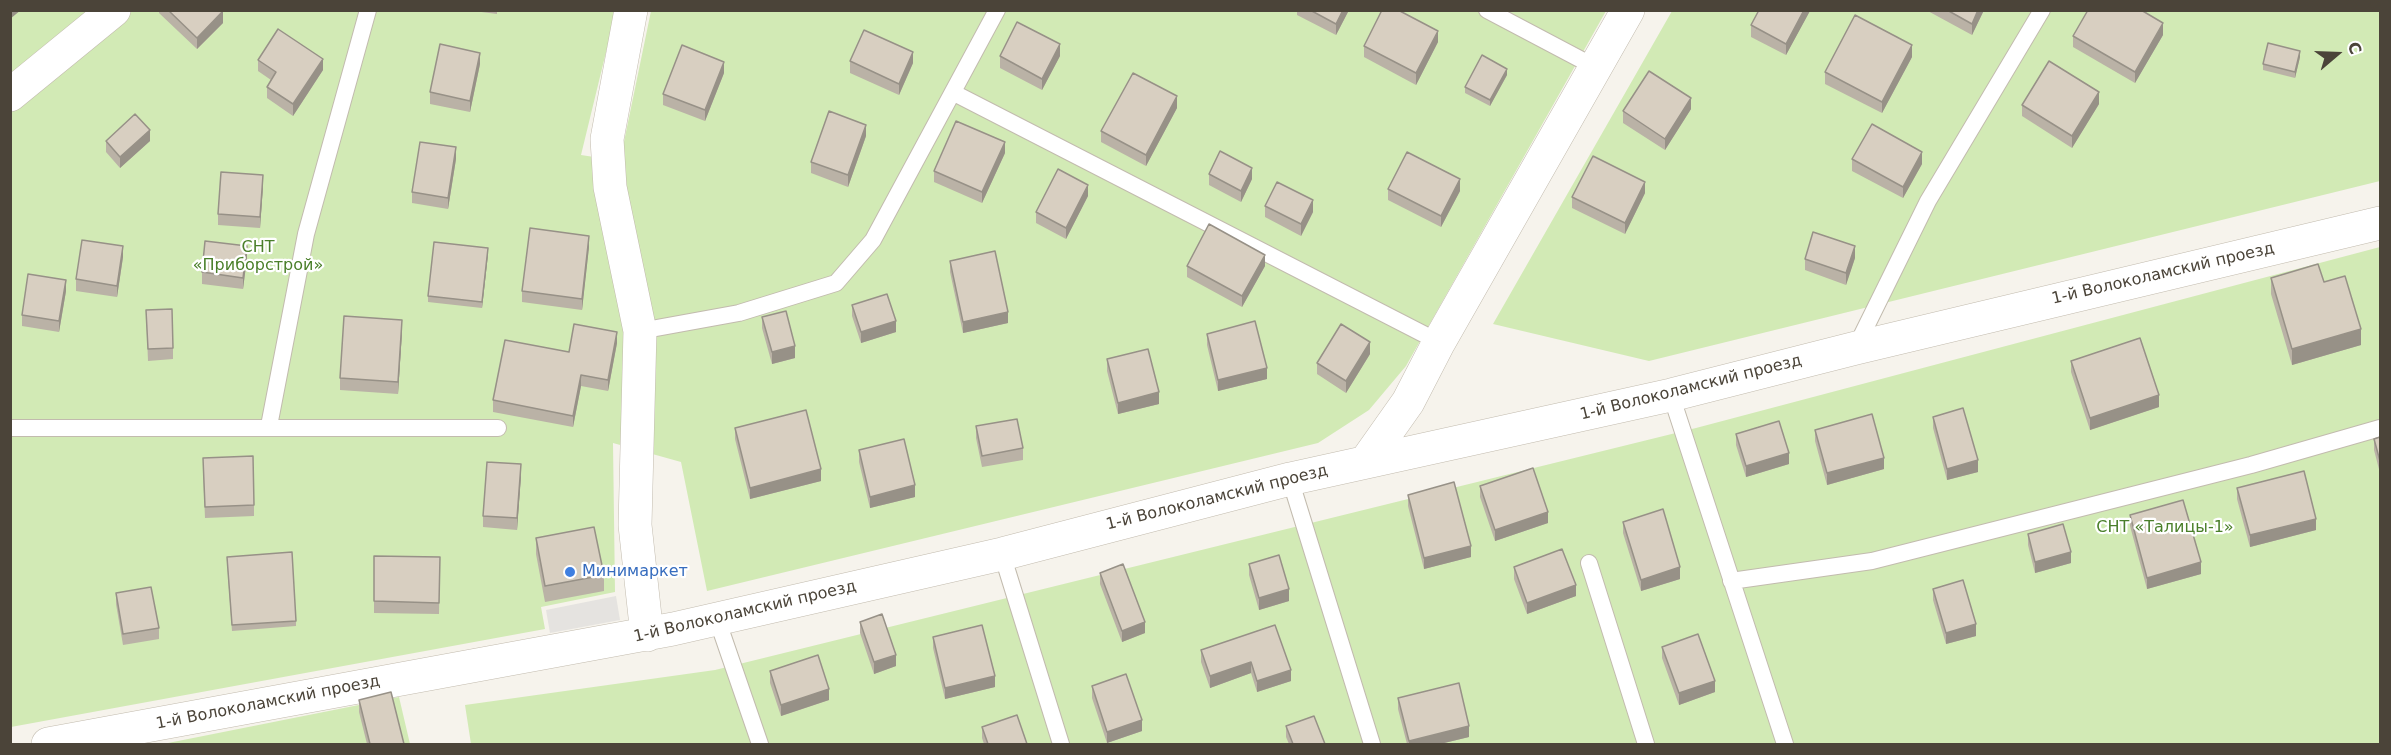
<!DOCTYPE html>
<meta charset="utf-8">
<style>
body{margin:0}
#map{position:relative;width:2391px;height:755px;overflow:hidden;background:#f6f3ec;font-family:"DejaVu Sans",sans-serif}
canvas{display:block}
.frame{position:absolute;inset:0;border:12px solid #4b4439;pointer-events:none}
.north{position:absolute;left:2307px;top:24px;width:60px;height:60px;-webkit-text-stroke:4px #fff;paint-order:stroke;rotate:71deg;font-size:16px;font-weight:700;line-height:24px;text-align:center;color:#4b4439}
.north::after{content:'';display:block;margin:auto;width:21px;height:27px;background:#4b4439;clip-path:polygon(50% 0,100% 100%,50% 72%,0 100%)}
</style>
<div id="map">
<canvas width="2391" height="755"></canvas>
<div class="frame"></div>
<div class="north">С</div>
</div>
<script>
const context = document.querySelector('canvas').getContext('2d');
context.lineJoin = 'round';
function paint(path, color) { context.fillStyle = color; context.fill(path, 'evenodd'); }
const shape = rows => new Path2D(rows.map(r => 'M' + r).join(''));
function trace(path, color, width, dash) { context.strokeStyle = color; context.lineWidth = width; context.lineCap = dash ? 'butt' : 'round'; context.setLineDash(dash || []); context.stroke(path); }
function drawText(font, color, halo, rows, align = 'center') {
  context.font = font + ' "DejaVu Sans",sans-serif'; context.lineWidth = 4.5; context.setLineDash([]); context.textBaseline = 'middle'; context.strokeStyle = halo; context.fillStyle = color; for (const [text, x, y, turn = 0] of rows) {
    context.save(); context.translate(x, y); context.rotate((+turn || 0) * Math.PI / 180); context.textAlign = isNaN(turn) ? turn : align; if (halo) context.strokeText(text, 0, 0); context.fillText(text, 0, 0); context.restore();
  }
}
paint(shape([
 [11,11,616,11,581,155,620,161,651,11,1606,11,1406,366,1369,410,1318,443,707,591,681,462,613,443,615,592,541,607,545,629,11,727],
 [1672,11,2380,11,2380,181,1649,361,1493,324],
 [2380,247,2380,744,471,744,465,705,715,670,1696,428],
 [399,697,410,744,163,744]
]), '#d2eab5');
paint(shape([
 [616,596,620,620,550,633,546,610]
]), '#e5e3e0');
const lane = shape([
 [1487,10,1595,67],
 [954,93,1439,342],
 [640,331,739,313,836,283,873,240,997,10],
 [1856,347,1928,201,2042,10],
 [1671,395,1785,744],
 [269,426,306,234,368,10],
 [10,428,498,428],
 [1290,479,1372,744],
 [1002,554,1061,744],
 [1589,563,1646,744],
 [1731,581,1872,561,2251,465,2380,428],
 [717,619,760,744]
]);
const street = shape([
 [631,10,607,139,610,187,640,331,635,525,647,635],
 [10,95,114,10],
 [1367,460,1408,402,1439,342,1628,10],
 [48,744,673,629,1002,554,1290,479,1671,395,1856,348,2380,223]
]);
trace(lane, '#c2bbae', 18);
trace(street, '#c2bbae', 34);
trace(lane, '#fff', 16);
trace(street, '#fff', 33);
paint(shape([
 [159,10,222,10,223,23,197,49,159,13],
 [466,10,497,10,497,14],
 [1297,10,1349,10,1336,35,1297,15],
 [1810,10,1786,55,1751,37,1751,25],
 [1926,10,1984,10,1972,35],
 [2163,35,2135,83,2073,47,2073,36],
 [1438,42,1416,85,1364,57,1364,46],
 [1000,56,1060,56,1042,90,1000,68],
 [1912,57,1882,113,1825,84,1825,72],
 [2300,57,2295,78,2263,70,2263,64],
 [258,60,323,70,293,116,267,98,267,87,271,80,258,71],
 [850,61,913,63,899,95,850,73],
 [480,64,470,112,430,104,430,92],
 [724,73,705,121,663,105,663,94],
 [1507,75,1490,106,1465,93,1465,87],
 [2099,104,2072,148,2022,116,2022,105],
 [1177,108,1146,166,1101,142,1101,131],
 [1691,109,1665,150,1623,123,1623,111],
 [866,136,848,187,811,173,811,162],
 [106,141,150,141,120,168,106,152],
 [1005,153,982,203,934,182,934,171],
 [456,159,448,209,412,203,412,192],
 [1852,159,1922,164,1903,198,1852,171],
 [1209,174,1252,179,1241,202,1209,185],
 [263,186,260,228,218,225,218,214],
 [1388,189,1460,191,1441,227,1388,200],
 [1645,193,1625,234,1572,208,1572,197],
 [1088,196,1066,239,1036,223,1036,212],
 [1265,206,1313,212,1301,236,1265,217],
 [589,247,582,310,522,302,522,291],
 [488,254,482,308,428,302,428,296],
 [123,257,117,297,76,291,76,279],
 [247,258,243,289,202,284,202,272],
 [1855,258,1846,285,1805,270,1805,259],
 [950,261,1008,323,963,333,950,272],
 [1187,266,1265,266,1242,307,1187,277],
 [2271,278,2361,345,2292,365,2271,294],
 [66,291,59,332,22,326,22,315],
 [852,305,896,332,861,343,852,316],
 [146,310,173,348,173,359,148,361],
 [762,317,795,358,772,364,762,328],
 [402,332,398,394,340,390,340,378],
 [1207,334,1267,379,1218,391,1207,345],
 [617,343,608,391,581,386,573,427,493,412,493,400,569,352],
 [1370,354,1346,393,1317,374,1317,363],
 [1107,359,1159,404,1118,414,1107,371],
 [2071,361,2159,407,2090,430,2071,372],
 [1933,417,1978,472,1947,480,1933,428],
 [976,426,1023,448,1023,460,982,467,976,438],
 [735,428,821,481,750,499,735,439],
 [1815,430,1884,469,1827,485,1815,441],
 [1736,434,1789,464,1746,477,1736,445],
 [2380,437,2380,473,2374,450,2374,439],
 [859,450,915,497,870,508,859,462],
 [203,469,254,505,254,516,205,518],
 [521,476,517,530,483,527,483,516],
 [1480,486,1548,523,1495,541,1480,497],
 [2237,488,2316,530,2250,547,2237,499],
 [1408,495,1471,557,1424,569,1408,506],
 [2130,515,2201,574,2147,589,2130,526],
 [1623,522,1680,579,1641,591,1623,533],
 [2028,534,2071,563,2035,573,2028,545],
 [536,538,604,575,604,591,545,602,536,554],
 [374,556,440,557,439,614,374,613],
 [227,562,296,621,296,626,232,631],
 [1249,564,1289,601,1259,610,1249,575],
 [1514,567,1576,596,1527,614,1514,579],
 [1100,573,1145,633,1122,642,1100,584],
 [1933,589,1976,636,1946,644,1933,600],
 [116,593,159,628,159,639,123,645,116,604],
 [860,622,896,666,874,674,860,633],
 [1275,625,1291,681,1257,692,1251,673,1210,688,1201,662,1201,650],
 [933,637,995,687,945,699,933,648],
 [1662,647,1715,692,1679,705,1662,658],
 [770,671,829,700,781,716,770,683],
 [1092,686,1142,731,1107,743,1092,698],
 [1398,698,1469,737,1440,744,1407,744,1398,709],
 [359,700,404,744,367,744,359,712],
 [1286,726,1325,744,1289,744,1286,737],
 [982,727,1027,744,984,744,982,738]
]), '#bab2a6');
paint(shape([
 [10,10,21,10,10,19],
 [1343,10,1349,10,1336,35,1336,24],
 [1804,10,1810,11,1786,55,1786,44],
 [1978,10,1984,10,1972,35,1972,24],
 [223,11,223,23,197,49,197,38],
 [2163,23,2163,35,2135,83,2135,72],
 [1438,31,1438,42,1416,85,1416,73],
 [1060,44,1060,56,1042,90,1042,79],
 [1912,45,1912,57,1882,113,1882,102],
 [2300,51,2300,57,2295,78,2295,72],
 [913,52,913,63,899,95,899,84],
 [480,53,480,64,470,112,470,101],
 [323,59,323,70,293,116,293,104],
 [724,62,724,73,705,121,705,110],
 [1507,69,1507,75,1490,106,1490,100],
 [2099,92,2099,104,2072,148,2072,136],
 [1177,96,1177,108,1146,166,1146,155],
 [1691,98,1691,109,1665,150,1665,139],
 [866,125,866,136,848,187,848,175],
 [150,130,150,141,120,168,120,157],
 [1005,142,1005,153,982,203,982,192],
 [456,147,456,159,448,209,448,198],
 [1922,152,1922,164,1903,198,1903,187],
 [1252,168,1252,179,1241,202,1241,191],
 [263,175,263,186,260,228,260,217],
 [1460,179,1460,191,1441,227,1441,216],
 [1645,182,1645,193,1625,234,1625,223],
 [1088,185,1088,196,1066,239,1066,228],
 [1313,200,1313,212,1301,236,1301,224],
 [589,236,589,247,582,310,582,299],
 [123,246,123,257,117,297,117,286],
 [247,246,247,258,243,289,243,278],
 [1855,246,1855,258,1846,285,1846,273],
 [488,248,488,254,482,308,482,302],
 [1265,255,1265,266,1242,307,1242,296],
 [66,280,66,291,59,332,59,321],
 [1008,312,1008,323,963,333,963,322],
 [402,320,402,332,398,394,398,382],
 [896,321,896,332,861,343,861,332],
 [2361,329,2361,345,2292,365,2292,349],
 [617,332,617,343,608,391,608,380],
 [1370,342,1370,354,1346,393,1346,381],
 [795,346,795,358,772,364,772,352],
 [1267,368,1267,379,1218,391,1218,380],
 [581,375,581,386,573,427,573,416],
 [1159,392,1159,404,1118,414,1118,403],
 [2159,395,2159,407,2090,430,2090,418],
 [1789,453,1789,464,1746,477,1746,466],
 [1884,458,1884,469,1827,485,1827,473],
 [1978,460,1978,472,1947,480,1947,469],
 [521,464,521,476,517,530,517,518],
 [821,469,821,481,750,499,750,488],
 [915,485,915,497,870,508,870,497],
 [1548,512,1548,523,1495,541,1495,530],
 [2316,519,2316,530,2250,547,2250,535],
 [1471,546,1471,557,1424,569,1424,558],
 [2071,552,2071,563,2035,573,2035,562],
 [2201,562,2201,574,2147,589,2147,578],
 [1680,567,1680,579,1641,591,1641,580],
 [1576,585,1576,596,1527,614,1527,603],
 [1289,589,1289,601,1259,610,1259,598],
 [1145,622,1145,633,1122,642,1122,631],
 [1976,624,1976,636,1946,644,1946,633],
 [896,655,896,666,874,674,874,662],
 [1251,662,1251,673,1210,688,1210,676],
 [1291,670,1291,681,1257,692,1257,681],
 [995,676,995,687,945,699,945,688],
 [1715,681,1715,692,1679,705,1679,693],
 [829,689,829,700,781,716,781,705],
 [1142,720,1142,731,1107,743,1107,732],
 [1469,726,1469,737,1440,744,1409,744,1409,741]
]), '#979187');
const building = shape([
 [168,10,222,10,223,11,197,38,168,10],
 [1310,10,1343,10,1336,24,1310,10],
 [1382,10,1398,10,1438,31,1416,73,1364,46,1382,10],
 [1759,10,1804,10,1786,44,1751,25,1759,10],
 [1947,10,1978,10,1972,24,1947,10],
 [2088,10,2141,10,2163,23,2135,72,2073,36,2088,10],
 [1855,15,1912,45,1882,102,1825,72,1855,15],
 [1017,22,1060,44,1042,79,1000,56,1017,22],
 [278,29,323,59,293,104,267,87,276,72,258,60,278,29],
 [864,30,913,52,899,84,850,61,864,30],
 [2268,43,2300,51,2295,72,2263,64,2268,43],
 [440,44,480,53,470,101,430,92,440,44],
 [682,45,724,62,705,110,663,94,682,45],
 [1482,55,1507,69,1490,100,1465,87,1482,55],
 [2049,61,2099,92,2072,136,2022,105,2049,61],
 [1649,71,1691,98,1665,139,1623,111,1649,71],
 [1133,73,1177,96,1146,155,1101,131,1133,73],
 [829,111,866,125,848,175,811,162,829,111],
 [135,114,150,130,120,157,106,141,135,114],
 [956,121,1005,142,982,192,934,171,956,121],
 [1872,124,1922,152,1903,187,1852,159,1872,124],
 [420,142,456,147,448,198,412,192,420,142],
 [1220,151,1252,168,1241,191,1209,174,1220,151],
 [1407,152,1460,179,1441,216,1388,189,1407,152],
 [1593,156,1645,182,1625,223,1572,197,1593,156],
 [1058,169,1088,185,1066,228,1036,212,1058,169],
 [221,172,263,175,260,217,218,214,221,172],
 [1277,182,1313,200,1301,224,1265,206,1277,182],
 [1209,224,1265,255,1242,296,1187,266,1209,224],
 [530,228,589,236,582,299,522,291,530,228],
 [1813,232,1855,246,1846,273,1805,259,1813,232],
 [82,240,123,246,117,286,76,279,82,240],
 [205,241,247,246,243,278,202,272,205,241],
 [434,242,488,248,482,302,428,296,434,242],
 [995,251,1008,312,963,322,950,261,995,251],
 [2318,264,2324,282,2345,276,2361,329,2292,349,2271,278,2318,264],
 [28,274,66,280,59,321,22,315,28,274],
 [887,294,896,321,861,332,852,305,887,294],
 [172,309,173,348,148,349,146,310,172,309],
 [786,311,795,346,772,352,762,317,786,311],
 [344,316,402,320,398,382,340,378,344,316],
 [1255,321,1267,368,1218,380,1207,334,1255,321],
 [574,324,617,332,608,380,581,375,573,416,493,400,505,340,569,352,574,324],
 [1341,324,1370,342,1346,381,1317,363,1341,324],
 [2140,338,2159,395,2090,418,2071,361,2140,338],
 [1148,349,1159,392,1118,403,1107,359,1148,349],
 [1963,408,1978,460,1947,469,1933,417,1963,408],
 [806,410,821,469,750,488,735,428,806,410],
 [1872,414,1884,458,1827,473,1815,430,1872,414],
 [1017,419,1023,448,982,456,976,426,1017,419],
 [1779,421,1789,453,1746,466,1736,434,1779,421],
 [2380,437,2380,461,2374,439,2380,437],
 [904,439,915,485,870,497,859,450,904,439],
 [253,456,254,505,205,507,203,458,253,456],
 [487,462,521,464,517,518,483,516,487,462],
 [1533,468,1548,512,1495,530,1480,486,1533,468],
 [2304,471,2316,519,2250,535,2237,488,2304,471],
 [1454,482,1471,546,1424,558,1408,495,1454,482],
 [2183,500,2201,562,2147,578,2130,515,2183,500],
 [1663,509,1680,567,1641,580,1623,522,1663,509],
 [2063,524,2071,552,2035,562,2028,534,2063,524],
 [594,527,604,575,545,586,536,538,594,527],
 [1562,549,1576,585,1527,603,1514,567,1562,549],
 [292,552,296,621,232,625,227,557,292,552],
 [1279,555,1289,589,1259,598,1249,564,1279,555],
 [374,556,440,557,439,603,374,601,374,556],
 [1123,564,1145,622,1122,631,1100,573,1123,564],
 [1963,580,1976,624,1946,633,1933,589,1963,580],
 [151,587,159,628,123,634,116,593,151,587],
 [882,614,896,655,874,662,860,622,882,614],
 [982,625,995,676,945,688,933,637,982,625],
 [1275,625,1291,670,1257,681,1251,662,1210,676,1201,650,1275,625],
 [1698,634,1715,681,1679,693,1662,647,1698,634],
 [818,655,829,689,781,705,770,671,818,655],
 [1126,674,1142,720,1107,732,1092,686,1126,674],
 [1459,683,1469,726,1409,741,1398,698,1459,683],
 [391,692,404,744,370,744,359,700,391,692],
 [1017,715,1027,744,988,744,982,727,1017,715],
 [1314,716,1325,744,1293,744,1286,726,1314,716]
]);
paint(building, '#d8cfc1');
trace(building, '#979187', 1.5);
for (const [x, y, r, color] of [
 [570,572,6,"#3f7fe0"]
]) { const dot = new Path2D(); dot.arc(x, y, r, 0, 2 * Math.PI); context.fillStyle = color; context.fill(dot); trace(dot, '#fff', 2); }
drawText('16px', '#4a7f2a', '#fff', [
 ["СНТ",258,248],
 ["«Приборстрой»",258,266],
 ["СНТ «Талицы-1»",2165,528]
]);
drawText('16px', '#4b4439', '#fff', [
 ["1-й Волоколамский проезд",2163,274,-13],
 ["1-й Волоколамский проезд",1691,388,-14],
 ["1-й Волоколамский проезд",1217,498,-14],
 ["1-й Волоколамский проезд",745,612,-13],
 ["1-й Волоколамский проезд",268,703,-11]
]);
drawText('16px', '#366cbe', '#fff', [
 ["Минимаркет",582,572]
], 'left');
</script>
